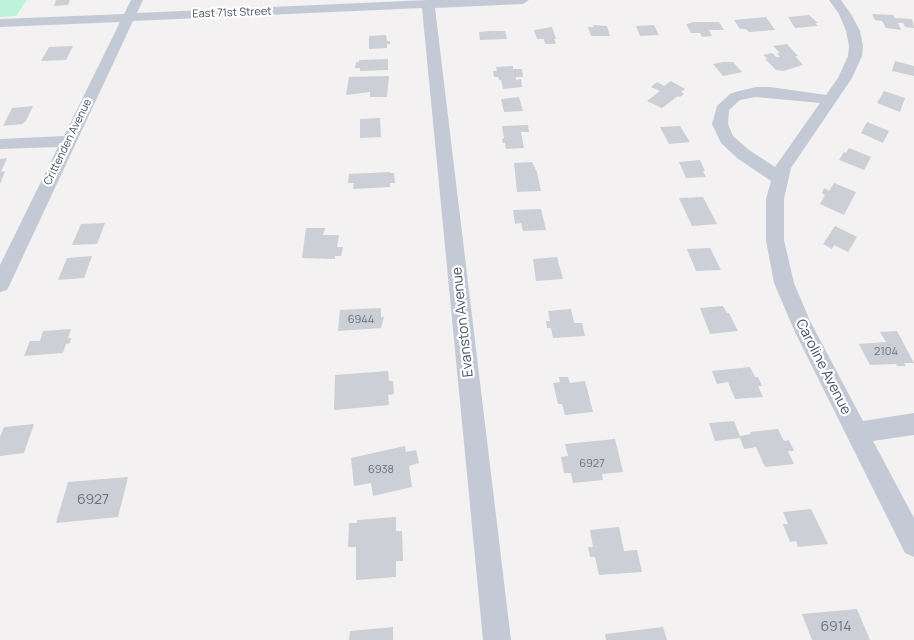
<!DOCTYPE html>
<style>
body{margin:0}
canvas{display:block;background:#f3f1f1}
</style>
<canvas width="914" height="640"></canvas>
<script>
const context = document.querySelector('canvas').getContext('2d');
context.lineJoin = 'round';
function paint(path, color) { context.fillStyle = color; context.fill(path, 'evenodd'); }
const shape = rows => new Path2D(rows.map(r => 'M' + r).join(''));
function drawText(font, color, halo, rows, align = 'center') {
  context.font = font + ' Manrope,sans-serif'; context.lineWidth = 4.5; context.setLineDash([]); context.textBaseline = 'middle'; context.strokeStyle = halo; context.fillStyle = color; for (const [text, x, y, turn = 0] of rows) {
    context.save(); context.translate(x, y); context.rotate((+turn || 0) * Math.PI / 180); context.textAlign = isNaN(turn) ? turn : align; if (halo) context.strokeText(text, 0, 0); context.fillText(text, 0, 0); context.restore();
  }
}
paint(shape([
 [0,0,27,0,16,16,0,17]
]), '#bcf3da');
paint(shape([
 [56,0,70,0,68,5,54,6],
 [872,14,893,15,895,18,912,19,914,28,905,27,903,23,898,23,901,30,886,28,882,21,875,20],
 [809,15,818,23,815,23,818,26,795,28,788,17],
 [766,17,775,30,749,32,746,29,740,29,734,20],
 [691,22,719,22,724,30,709,30,712,36,702,37,700,33,691,33,686,24,692,23],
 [593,25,607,26,610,36,591,36,588,27,594,27],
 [654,25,659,35,640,36,636,26],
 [552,27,556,39,554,39,556,43,554,44,545,44,544,39,537,39,534,30],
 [490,31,505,31,507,39,480,40,479,32],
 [386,35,387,41,390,41,390,44,387,44,387,48,369,49,369,36],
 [787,44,798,56,795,56,803,65,783,71,776,70,765,59,768,59,763,55,772,53,776,57,780,57,777,53,780,53,773,46],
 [73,46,66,60,41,61,49,47],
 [388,59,388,70,360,71,360,68,355,68,356,62,359,62,359,60],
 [895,61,914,66,914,76,892,71],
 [723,62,733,62,742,72,723,76,713,64],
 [513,66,513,69,522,69,523,77,516,77,516,80,521,79,522,87,503,89,501,80,499,80,498,77,494,77,493,71,497,71,496,67],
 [389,76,387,97,370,97,370,92,346,95,349,77],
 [671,81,685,89,681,92,684,94,680,97,678,96,662,108,647,101,660,91,651,87,657,82,664,86],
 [884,91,905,98,900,112,877,103],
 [519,97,523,111,504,112,501,99],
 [33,106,26,121,22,124,3,126,12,108],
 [380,118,381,137,360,138,360,119],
 [867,122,889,131,883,143,861,133],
 [528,125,529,132,521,132,524,148,506,149,505,143,503,143,502,139,504,138,502,126],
 [680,126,690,142,669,144,660,127],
 [849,148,871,157,864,170,839,160,844,152,846,153],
 [7,158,1,172,5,171,0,184,0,159],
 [700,160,705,171,703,171,706,177,686,178,679,162],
 [532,162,537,172,541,191,517,192,514,163],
 [390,172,390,173,394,173,395,183,390,183,390,187,353,189,354,183,348,183,349,174],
 [834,183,856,192,844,215,820,204,825,195,822,193,824,188,829,191],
 [703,197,717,224,692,226,679,198],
 [541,209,546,230,523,231,521,223,515,224,513,210],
 [105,223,97,244,72,245,81,224],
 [835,226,857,237,848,252,834,245,832,249,823,244],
 [306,228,325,228,323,235,339,235,337,247,343,247,341,256,335,256,335,259,302,258],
 [710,248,721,270,696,271,687,249],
 [92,256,84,278,58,280,67,258],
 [557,257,563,279,536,281,533,259],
 [723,306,727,313,729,313,738,331,710,334,700,308],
 [381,308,381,317,384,317,381,328,338,331,340,310],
 [571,309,574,323,582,323,585,336,553,338,551,328,547,328,546,321,550,321,548,311],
 [71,329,68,338,71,338,70,343,66,344,63,353,24,356,30,341,40,341,43,331],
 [897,331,914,363,904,363,906,366,897,366,896,364,870,365,859,344,886,342,880,332],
 [750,367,755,377,758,377,762,386,758,386,763,397,735,399,728,382,717,384,712,371],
 [388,371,389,381,393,381,394,394,388,395,389,405,334,410,335,375],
 [559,377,568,377,570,383,585,381,593,412,565,415,562,404,558,404,553,383,560,382],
 [734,421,740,436,751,434,750,432,778,429,784,441,789,440,794,451,788,451,794,464,765,467,756,447,744,449,740,438,715,441,709,423],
 [34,424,24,453,0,456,0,437,4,427],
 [615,439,623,472,602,474,603,480,573,483,571,473,564,473,561,457,568,456,565,444],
 [405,446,406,452,416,450,419,463,409,466,412,487,373,496,371,483,354,486,351,458],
 [128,477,118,517,56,523,68,482],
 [811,509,828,544,798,547,796,541,790,542,783,524,788,524,783,512],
 [396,517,396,531,402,531,403,561,396,561,396,577,356,580,356,547,348,547,349,523,357,523,357,520],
 [619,527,624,551,637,550,642,572,599,575,595,557,590,557,588,547,593,547,590,530],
 [857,609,870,640,812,640,802,614],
 [393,627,393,640,349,640,350,631],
 [663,627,667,640,606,640,605,634]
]), '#cccfd6');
paint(shape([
 [131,0,143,0,137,13,428,0,529,0,523,4,435,8,511,640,483,640,422,8,133,21,10,284,7,290,0,292,0,265,58,147,0,149,0,139,64,136,120,22,0,27,0,19,124,14,131,0],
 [829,0,841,0,851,14,860,31,863,46,862,56,852,78,791,168,784,199,784,240,794,283,810,321,863,421,914,413,914,435,873,441,914,518,914,557,905,553,794,330,774,283,766,240,766,199,771,181,737,158,721,143,712,124,717,106,730,94,735,92,756,87,770,87,826,95,838,78,848,56,849,46,846,31,839,14,829,0],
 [756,97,820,103,775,167,749,150,733,136,728,124,729,110,740,100,756,97]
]), '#c3cad6');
drawText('11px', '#475060', '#fff', [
 ["East 71st Street",232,13,-2],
 ["Crittenden Avenue",68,142,-64]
]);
drawText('11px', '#68707e', null, [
 ["6944",361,320],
 ["2104",886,352],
 ["6927",592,464],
 ["6938",381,470]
]);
drawText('14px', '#475060', '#fff', [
 ["Evanston Avenue",463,322,-96],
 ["Caroline Avenue",823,367,63]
]);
drawText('14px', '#68707e', null, [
 ["6927",93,500],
 ["6914",836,627]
]);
</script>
